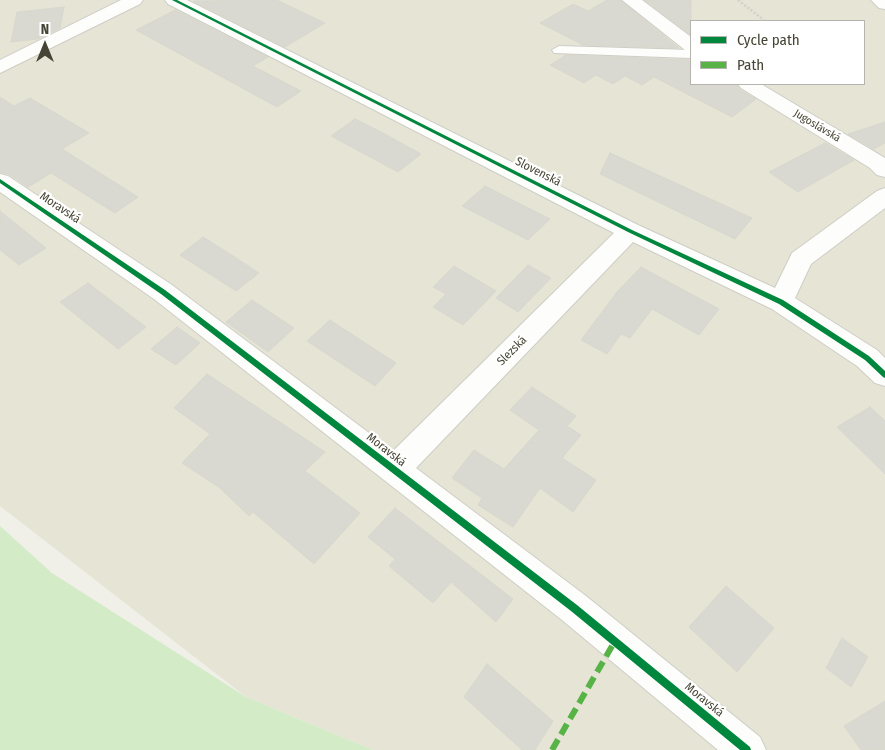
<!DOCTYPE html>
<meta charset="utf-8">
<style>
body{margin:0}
#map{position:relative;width:885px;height:750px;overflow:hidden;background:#f0f0e8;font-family:"Fira Sans Condensed",sans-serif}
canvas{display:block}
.legend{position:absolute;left:690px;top:20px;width:175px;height:65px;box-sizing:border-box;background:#fff;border:1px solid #b5b4ae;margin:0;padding:6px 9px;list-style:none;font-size:15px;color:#464434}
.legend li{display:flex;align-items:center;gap:10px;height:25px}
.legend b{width:25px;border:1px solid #b5b4ae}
.north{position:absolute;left:20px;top:20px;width:50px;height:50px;-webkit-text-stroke:4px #fff;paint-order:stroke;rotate:0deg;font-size:14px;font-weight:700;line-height:20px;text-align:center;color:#464434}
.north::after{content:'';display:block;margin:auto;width:18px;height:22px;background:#464434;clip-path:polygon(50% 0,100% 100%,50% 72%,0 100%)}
</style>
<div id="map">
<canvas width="885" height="750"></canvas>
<ul class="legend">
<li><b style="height:6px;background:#00873e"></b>Cycle path</li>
<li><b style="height:6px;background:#57b346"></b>Path</li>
</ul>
<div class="north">N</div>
</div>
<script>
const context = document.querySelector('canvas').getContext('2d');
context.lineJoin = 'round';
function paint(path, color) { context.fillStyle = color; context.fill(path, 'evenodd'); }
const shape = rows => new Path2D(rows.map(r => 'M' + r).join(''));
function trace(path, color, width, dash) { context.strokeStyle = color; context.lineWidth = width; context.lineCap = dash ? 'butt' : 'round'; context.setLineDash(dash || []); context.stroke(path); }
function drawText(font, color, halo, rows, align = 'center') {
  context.font = font + ' "Fira Sans Condensed",sans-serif'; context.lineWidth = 4.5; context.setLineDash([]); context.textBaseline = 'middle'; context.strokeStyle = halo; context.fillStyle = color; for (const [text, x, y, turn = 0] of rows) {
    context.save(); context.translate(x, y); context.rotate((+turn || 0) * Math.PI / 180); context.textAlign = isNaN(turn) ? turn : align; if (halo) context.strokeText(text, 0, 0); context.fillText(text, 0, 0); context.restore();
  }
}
paint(shape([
 [0,0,885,0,885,750,373,750,246,697,0,506],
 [691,21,864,21,864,84,691,84]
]), '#e5e4d5');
paint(shape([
 [0,526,52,573,246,697,373,750,0,750]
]), '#d3ecc7');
const building = shape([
 [277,0,325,23,285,47,193,1,277,0],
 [607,0,620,0,679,48,583,45,540,23,573,4,588,11,607,0],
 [645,0,691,0,691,35,645,0],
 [64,7,60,28,37,39,11,42,17,12,64,7],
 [175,10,268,57,253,66,301,91,277,107,136,30,175,10],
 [566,55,691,60,691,84,736,84,740,90,756,99,732,117,654,77,642,85,625,76,613,84,596,75,584,83,550,65,566,55],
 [0,97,14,106,30,98,89,133,62,149,138,197,115,213,51,173,28,187,9,174,0,172,0,97],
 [355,119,383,133,421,154,398,172,331,136,355,119],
 [885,122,885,143,874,149,848,134,885,122],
 [825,143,854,160,798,192,769,172,825,143],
 [610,153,680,185,752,218,735,239,600,174,610,153],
 [485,186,550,219,528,240,462,206,485,186],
 [0,211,46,248,19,265,0,250,0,211],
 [203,237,230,254,259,273,236,291,180,255,203,237],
 [528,265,551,278,518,312,496,298,528,265],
 [454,266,496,291,463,325,433,307,446,294,433,287,454,266],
 [641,267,719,309,699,335,652,309,630,338,621,334,607,354,581,340,617,292,641,267],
 [88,283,146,327,118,349,60,302,88,283],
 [252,300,294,328,268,352,226,322,252,300],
 [330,320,396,363,375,386,307,341,330,320],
 [177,327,200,343,176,365,151,349,177,327],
 [207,374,325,452,305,471,360,513,314,564,253,512,249,516,220,488,182,463,210,434,174,408,207,374],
 [532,387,576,416,567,426,581,435,562,458,596,480,573,512,540,488,513,527,478,505,482,498,452,478,474,450,504,469,539,430,510,410,532,387],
 [870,407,885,421,885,474,837,427,870,407],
 [395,508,513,599,496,622,451,582,433,603,389,566,395,559,368,537,395,508],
 [726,586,774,628,737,672,689,627,726,586],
 [842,638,868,657,851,687,826,668,842,638],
 [487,664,553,721,535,750,522,750,464,697,487,664],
 [885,701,885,750,861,750,844,726,885,701]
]);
paint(building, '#d9d9d1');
trace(building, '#d8d8ce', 1);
const service = shape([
 [559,46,691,50,691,58,554,53,552,50,559,46]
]);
const minor = shape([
 [121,0,143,0,140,4,0,73,0,60,121,0],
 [165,0,187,0,638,225,775,288,792,253,877,191,885,188,885,208,811,264,795,298,877,350,885,358,885,386,875,383,857,366,772,309,633,242,416,468,586,596,760,737,766,750,718,750,562,620,154,299,0,192,0,174,8,176,172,285,393,451,614,233,168,4,165,0],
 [622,0,642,0,691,37,691,51,685,50,622,0],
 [871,0,885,0,885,9,879,8,871,0],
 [738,84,761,84,885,158,885,177,877,175,870,168,741,88,738,84]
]);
trace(service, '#cecec6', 2);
trace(minor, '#cecec6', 2);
trace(shape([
 [738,0,765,21]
]), '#d1d0c9', 2.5, [2, 2]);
paint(service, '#fdfdfc');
paint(minor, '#fdfdfc');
trace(shape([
 [552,750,615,641]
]), '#57b346', 6, [12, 6]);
paint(shape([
 [172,0,177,0,632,230,783,300,869,356,885,371,885,378,883,377,865,360,779,304,628,232,172,0],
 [0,179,165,290,577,605,750,747,751,750,740,750,571,611,161,294,0,183,0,179]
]), '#00873e');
drawText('11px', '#464434', '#fff', [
 ["Jugoslávská",817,126,31]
]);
drawText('12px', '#464434', '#fff', [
 ["Slovenská",538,172,27],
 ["Moravská",60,208,34],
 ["Slezská",512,351,-45],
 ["Moravská",386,450,38],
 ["Moravská",704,700,39]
]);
</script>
